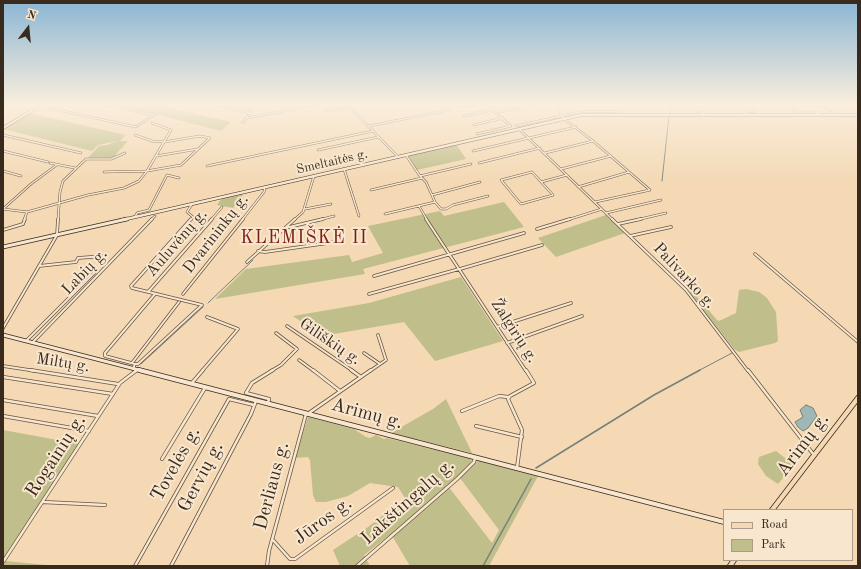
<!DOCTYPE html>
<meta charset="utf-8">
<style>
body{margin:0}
#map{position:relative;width:861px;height:569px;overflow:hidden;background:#f4d9b4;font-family:"Old Standard TT",serif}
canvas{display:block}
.frame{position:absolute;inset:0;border:4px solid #382b1e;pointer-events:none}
.legend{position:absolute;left:723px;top:509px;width:130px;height:52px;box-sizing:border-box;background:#f8e6ce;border:1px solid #ab9b88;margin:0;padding:5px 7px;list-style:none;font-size:12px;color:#382b1e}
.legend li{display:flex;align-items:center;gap:8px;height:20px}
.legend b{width:20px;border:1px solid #ab9b88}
.north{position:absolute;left:8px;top:8px;width:40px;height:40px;-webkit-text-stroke:3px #f8e6ce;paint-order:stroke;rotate:16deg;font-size:11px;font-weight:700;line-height:16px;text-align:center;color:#382b1e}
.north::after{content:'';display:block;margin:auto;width:14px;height:18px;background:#382b1e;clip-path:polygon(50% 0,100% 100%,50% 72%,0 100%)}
</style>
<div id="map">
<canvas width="861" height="569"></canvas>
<div class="frame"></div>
<ul class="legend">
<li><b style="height:5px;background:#f4d9b4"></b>Road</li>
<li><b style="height:11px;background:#c0be8a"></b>Park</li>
</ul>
<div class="north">N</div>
</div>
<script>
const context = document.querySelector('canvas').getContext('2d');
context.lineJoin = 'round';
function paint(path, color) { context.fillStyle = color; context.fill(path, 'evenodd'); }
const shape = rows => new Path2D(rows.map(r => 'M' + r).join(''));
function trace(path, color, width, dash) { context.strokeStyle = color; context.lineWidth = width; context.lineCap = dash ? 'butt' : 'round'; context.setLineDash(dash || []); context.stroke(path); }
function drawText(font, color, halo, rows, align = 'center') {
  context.font = font + ' "Old Standard TT",serif'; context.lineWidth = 4; context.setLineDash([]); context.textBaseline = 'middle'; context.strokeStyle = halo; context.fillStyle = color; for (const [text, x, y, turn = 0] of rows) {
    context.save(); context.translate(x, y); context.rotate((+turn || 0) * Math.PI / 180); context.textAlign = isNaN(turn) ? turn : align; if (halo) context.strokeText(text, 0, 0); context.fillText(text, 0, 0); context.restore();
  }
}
paint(shape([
 [104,104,169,104,153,114],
 [166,107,231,122,221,131,155,114],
 [29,113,126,135,120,141,128,141,116,154,115,157,112,158,88,158,99,146,107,145,117,141,98,145,92,151,3,129],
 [456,144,466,159,417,170,407,155],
 [244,193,233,208,217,205,222,198],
 [504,202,524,227,363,269,365,274,215,299,246,269,349,255,352,262,383,253,368,226,440,211,444,216],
 [606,215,625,233,556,257,538,238],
 [461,277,503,341,435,361,404,322,322,336,293,316,369,303],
 [746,289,759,292,767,298,776,312,778,341,775,343,739,352,734,349,690,293,691,291,693,292,717,320,719,321,736,313,739,290],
 [446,399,472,453,391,433,433,409],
 [308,417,354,429,366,437,370,438,376,435,384,439,387,438,472,459,470,464,448,486,492,543,499,530,460,478,478,461,481,461,538,476,489,566,410,566,391,534,364,555,370,566,340,566,333,550,368,527,405,498,398,487,370,483,348,496,326,502,316,502,313,495,310,460,308,457,295,458],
 [3,430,79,444,3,561],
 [776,451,794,465,778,484,766,476,758,464,759,457],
 [6,561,57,566,3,566]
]), '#c0be8a');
const water = shape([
 [806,405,813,408,817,416,808,428,803,431,798,427,795,422,803,417,800,410,806,405]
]);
paint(water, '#9fb8b6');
trace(water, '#768079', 1);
trace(shape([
 [670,113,671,104],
 [662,181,669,116],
 [208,303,253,260],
 [141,364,203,307],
 [698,371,732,353]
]), '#768079', 1);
trace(shape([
 [536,468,654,395,700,370],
 [483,566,531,479]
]), '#768079', 1.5);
const minorFar2 = shape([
 [101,104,153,115],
 [210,104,250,113,243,122],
 [230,104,253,109],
 [347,104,398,157],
 [555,104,564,119,593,141,650,190],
 [692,104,698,111,707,115],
 [787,104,796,112,815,112,821,115],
 [822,104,834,115],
 [40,106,136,127,170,104],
 [462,107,480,104],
 [326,111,350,107],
 [499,112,539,104],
 [746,115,745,112,755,111,749,104],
 [464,116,492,110],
 [247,118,321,104],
 [474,125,503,118],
 [369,126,449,110],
 [516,126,580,112,621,111],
 [519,129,613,220],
 [477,134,511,126,485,104],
 [3,135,81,153],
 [135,135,152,141,164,142,200,136,210,138],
 [318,150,378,137],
 [3,151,48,162],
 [473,151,576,127],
 [545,153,593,141],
 [406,155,420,176,426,182,435,202,441,209,446,209,453,205,488,196],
 [156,156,198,149],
 [50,163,75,168],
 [479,163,540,148],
 [207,166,373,131],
 [344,169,359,216],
 [561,169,611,156],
 [3,171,21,176],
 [104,172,147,171,181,165,210,138],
 [532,172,553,195,521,204,501,180,532,172],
 [420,176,471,164],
 [541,182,567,175],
 [578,187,629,172],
 [371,190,422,178],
 [432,195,480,182],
 [595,202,650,190],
 [419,206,427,220],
 [3,209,27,212,88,195,124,188,139,181,147,171,171,130,152,123],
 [3,209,31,184,58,164],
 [305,209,331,204],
 [606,213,661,200],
 [385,214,435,202],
 [135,217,137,213,149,210,167,175,179,178],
 [24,220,27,212],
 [58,220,60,192,63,181,86,159,111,159,125,153],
 [151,220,155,216],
 [191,220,193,217,187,212,192,204],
 [211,220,222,207],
 [242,220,264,192,265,187],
 [294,220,303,212,314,176],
 [319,220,334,216],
 [567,220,602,209],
 [636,220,666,213]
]);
const minorFar1 = shape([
 [191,219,131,286,132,288,202,305],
 [426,219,526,371],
 [612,219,686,290,748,371],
 [618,224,641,219],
 [285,228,323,219],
 [537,229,570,219],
 [3,230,23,224,25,219],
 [630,236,671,227],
 [258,251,265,252,342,241],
 [755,254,858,342],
 [247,262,295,219],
 [39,266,76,262,78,258,104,256],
 [460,269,542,245],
 [374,276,524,233],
 [148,292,212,219],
 [183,294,243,219],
 [369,294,459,269],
 [287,326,353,371],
 [497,327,571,303],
 [3,328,57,235,58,219],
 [26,341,96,271],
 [33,342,152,219],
 [507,343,582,316],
 [364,353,380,364],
 [299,360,314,371],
 [132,363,179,302],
 [135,364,138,364,202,305],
 [3,366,36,371],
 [133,369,135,364,105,356,105,353,155,294],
 [135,371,137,370],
 [202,371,238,329,207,317],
 [271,371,281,365,297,349,276,333],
 [370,371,386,360,378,335]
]);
const minor = shape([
 [30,370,118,384],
 [313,370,340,391],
 [351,370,361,377],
 [748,370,814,455],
 [3,377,113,394],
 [191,384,203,370],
 [3,400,98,416],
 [268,403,269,399,246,393,252,383,273,370],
 [462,411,499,396,508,397],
 [309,413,371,370],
 [3,416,89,431],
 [476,426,522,437],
 [162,459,205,388],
 [517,468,522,430,508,399,510,396,534,383,526,370],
 [43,502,105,505],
 [273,540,290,559,295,559,393,488],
 [3,562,120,383,137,370],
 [135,566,229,399,254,405],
 [171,566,251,414,256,401],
 [267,566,269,551,306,414],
 [357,566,457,479,474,462,475,458]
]);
const secondaryFar2 = shape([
 [3,128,43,104],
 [122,220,581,115,858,115]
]);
const secondaryFar1 = shape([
 [3,247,127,219],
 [3,335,143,371]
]);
const secondary = shape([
 [139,370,724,522]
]);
const primary = shape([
 [772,510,858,398],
 [730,566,734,560]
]);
trace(minorFar2, '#675644', 2.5);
trace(minorFar1, '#675644', 3.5);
trace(minor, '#675644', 4);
trace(secondaryFar2, '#382b1e', 3.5);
trace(secondaryFar1, '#382b1e', 4.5);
trace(secondary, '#382b1e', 5.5);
trace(primary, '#382b1e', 6);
trace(minorFar2, '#f8e6ce', 1.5);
trace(minorFar1, '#f8e6ce', 2);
trace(minor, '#f8e6ce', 2.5);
trace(secondaryFar2, '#f8e6ce', 2.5);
trace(secondaryFar1, '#f8e6ce', 3);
trace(secondary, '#f8e6ce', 4);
trace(primary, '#f4d9b4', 4.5);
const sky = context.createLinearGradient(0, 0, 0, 183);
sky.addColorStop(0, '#8bb6d4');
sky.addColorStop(0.57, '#faeedd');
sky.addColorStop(1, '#faeedd00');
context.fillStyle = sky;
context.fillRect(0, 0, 861, 183);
drawText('13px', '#382b1e', '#f8e6ce', [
 ["Smeltaitės g.",332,162,-13]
]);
drawText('16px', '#382b1e', '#f8e6ce', [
 ["Dvarininkų g.",216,234,-52],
 ["Auluvėnų g.",177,243,-49],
 ["Labių g.",85,272,-46],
 ["Palivarko g.",684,276,47],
 ["Žalgirių g.",514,331,57],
 ["Giliškių g.",330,342,34],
 ["Miltų g.",63,363,9]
]);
context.letterSpacing = '1px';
drawText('18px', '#7a1f14', '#f8e6ce', [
 ["KLEMIŠKĖ II",304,238]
]);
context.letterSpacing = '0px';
drawText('19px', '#382b1e', '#f8e6ce', [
 ["Arimų g.",367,414,15],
 ["Arimų g.",803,445,-53],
 ["Rogainių g.",56,456,-57],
 ["Tovelės g.",176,464,-61],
 ["Gervių g.",201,477,-62],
 ["Derliaus g.",272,486,-75],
 ["Lakštingalų g.",408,502,-42],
 ["Jūros g.",323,521,-36]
]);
</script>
